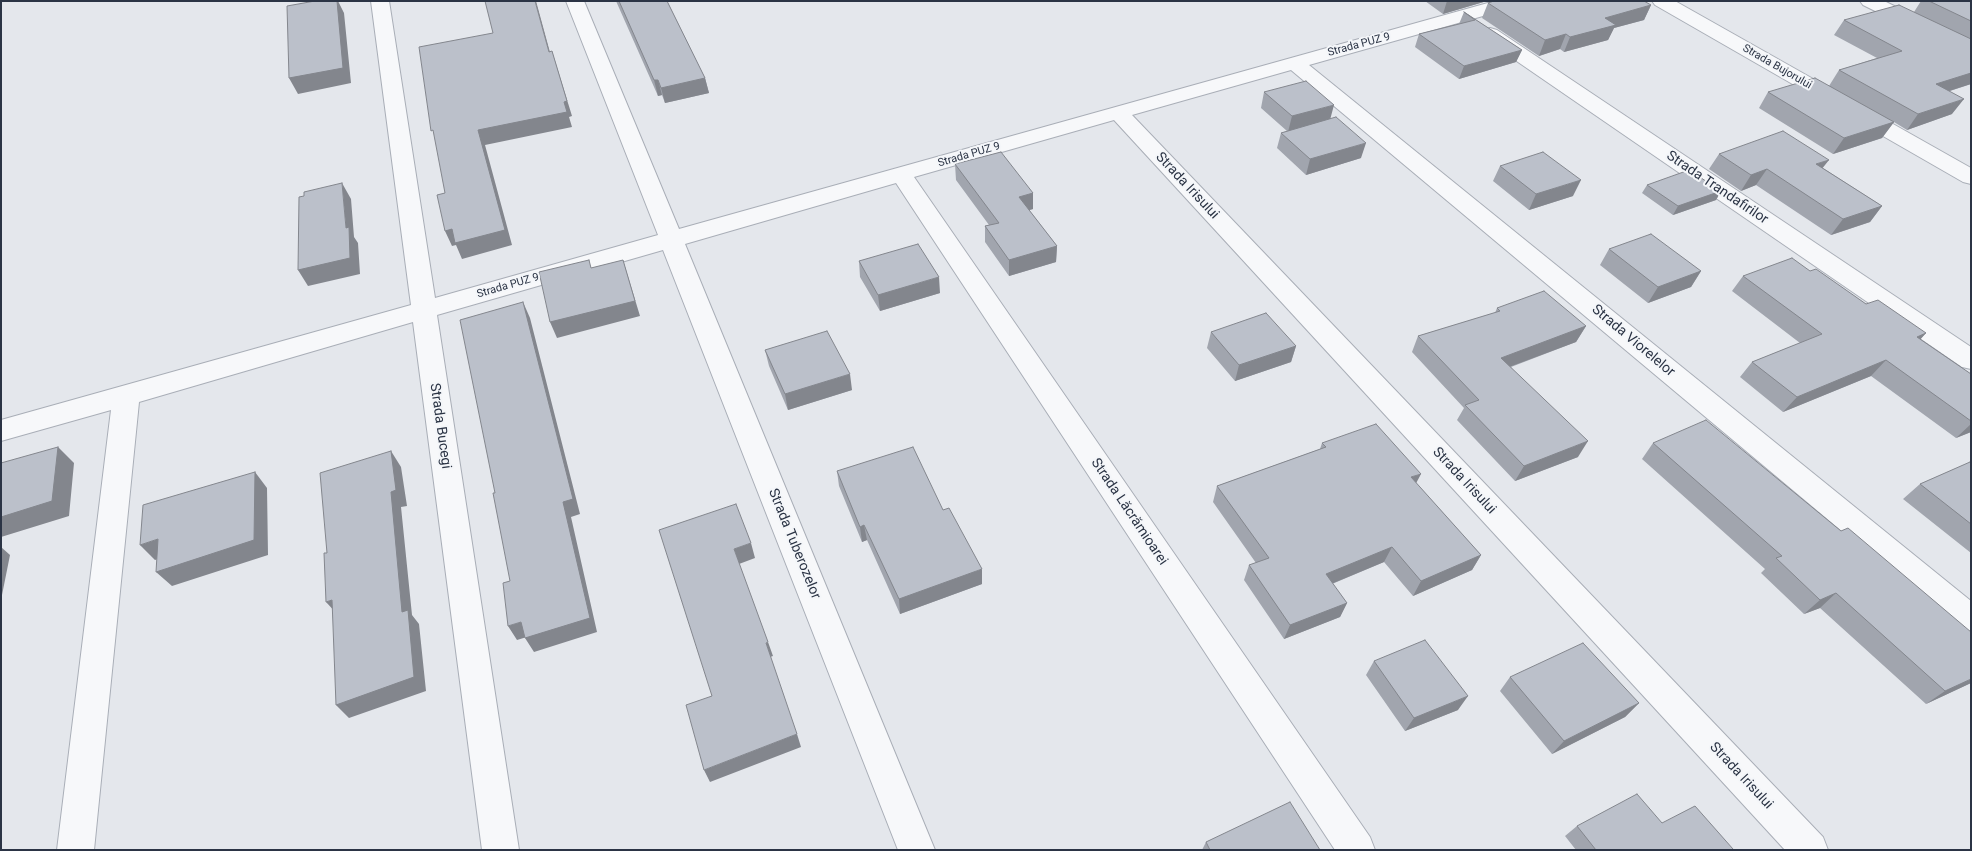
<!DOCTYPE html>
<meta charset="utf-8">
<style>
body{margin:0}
#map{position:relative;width:1972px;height:851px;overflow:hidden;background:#e4e7ec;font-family:Roboto,sans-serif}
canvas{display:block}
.frame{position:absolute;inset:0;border:2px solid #2b3445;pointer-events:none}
</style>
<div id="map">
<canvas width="1972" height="851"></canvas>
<div class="frame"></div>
</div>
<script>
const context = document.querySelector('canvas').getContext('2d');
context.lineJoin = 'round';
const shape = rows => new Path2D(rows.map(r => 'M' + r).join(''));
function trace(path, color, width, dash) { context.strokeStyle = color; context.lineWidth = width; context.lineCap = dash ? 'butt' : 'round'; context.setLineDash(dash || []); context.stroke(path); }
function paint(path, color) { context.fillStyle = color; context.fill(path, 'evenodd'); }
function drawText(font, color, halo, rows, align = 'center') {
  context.font = font + ' Roboto,sans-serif'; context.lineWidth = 4; context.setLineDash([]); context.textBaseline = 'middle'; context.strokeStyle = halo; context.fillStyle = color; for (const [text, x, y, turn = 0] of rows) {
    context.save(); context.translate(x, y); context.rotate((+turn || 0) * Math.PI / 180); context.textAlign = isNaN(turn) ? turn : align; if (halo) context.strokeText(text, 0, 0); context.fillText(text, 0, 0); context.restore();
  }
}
const minor = shape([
 [371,1,389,1,435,298,658,235,566,1,584,1,679,229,1495,1,1525,1,1522,5,1309,65,1971,601,1971,634,1960,630,1291,70,1132,115,1823,837,1828,850,1785,850,1114,120,914,177,1370,837,1375,850,1335,850,896,183,685,244,935,850,898,850,663,250,437,315,519,850,482,850,413,322,139,402,94,850,57,850,111,410,1,441,1,420,411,305,371,1],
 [1652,1,1675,1,1971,168,1971,184,1963,182,1655,5,1652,1],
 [1860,1,1884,1,1971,44,1971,58,1863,5,1860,1],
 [1490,28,1497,30,1971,347,1971,369,1962,367,1483,38,1481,34,1483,30,1490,28]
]);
trace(minor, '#a9aeb7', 2);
paint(minor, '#f7f8fa');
paint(shape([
 [616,1,667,1,705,78,709,93,665,103,662,95,658,96],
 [1425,1,1487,1,1443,14],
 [1921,1,1971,1,1971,84,1950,91,1952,114,1907,130,1894,122,1882,138,1833,154,1759,108,1768,92,1829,86,1839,70,1877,58,1834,35,1844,20,1914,12],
 [1488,3,1651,5,1644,20,1614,28,1608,40,1564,52,1560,49,1539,56,1482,18],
 [1464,12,1522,50,1516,62,1459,79,1415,47,1419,34,1459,24],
 [1264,92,1331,119,1361,158,1306,175,1277,148,1281,133,1287,131,1261,108],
 [1719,154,1823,168,1882,206,1870,222,1831,235,1756,185,1741,191,1709,169],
 [955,164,1033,193,1033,209,1029,210,1057,246,1056,262,1009,276,985,242,985,226,989,225,956,180],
 [1500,166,1573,196,1529,210,1493,181],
 [1647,185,1721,191,1716,200,1673,215,1642,193],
 [1609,249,1701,271,1691,287,1648,303,1600,265],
 [859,261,940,293,880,311,860,277],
 [1810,271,1866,304,1926,333,1920,339,1971,374,1971,432,1956,438,1871,376,1783,412,1740,377,1752,362,1800,343,1732,291,1743,276],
 [1497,308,1586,326,1576,342,1511,367,1578,457,1515,481,1457,420,1464,408,1412,352,1418,336,1495,313],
 [1211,332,1296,346,1291,362,1235,381,1207,348],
 [765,350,852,390,788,410,769,366],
 [1322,443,1416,483,1481,555,1472,570,1413,596,1384,562,1332,584,1347,603,1340,617,1284,639,1244,580,1249,565,1256,563,1213,502,1217,486,1320,449],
 [1653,443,1971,683,1926,704,1820,608,1804,614,1761,573,1765,569,1642,459],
 [1971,462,1971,553,1903,499,1920,484],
 [837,471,943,510,982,584,900,614,867,540,862,542,839,486],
 [1374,661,1458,710,1405,731,1366,675],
 [1510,677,1639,703,1625,717,1552,754,1500,691],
 [1662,823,1731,850,1576,850,1565,836,1577,826],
 [1206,842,1320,850,1202,850]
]), '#a1a5ae');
paint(shape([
 [337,1,338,1,344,13,351,83,298,94,289,78],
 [535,1,536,1,554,67,549,52],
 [1447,1,1487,1,1443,14],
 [1651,5,1644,20,1614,28,1608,40,1564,52,1570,37,1605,18],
 [1566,34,1560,49,1539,56,1545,40],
 [1522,50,1516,62,1459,79,1464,66],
 [552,51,572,116,569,117,572,127,485,145,512,245,462,259,456,245,452,246,445,231,478,130],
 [1971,73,1971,84,1924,99,1936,84],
 [705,78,709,93,665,103,661,88],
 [654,80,658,80,662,95,658,96],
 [1964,99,1952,114,1907,130,1918,114],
 [1334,105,1330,120,1288,132,1292,116],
 [1894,122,1882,138,1833,154,1844,138],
 [1366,143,1361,158,1306,175,1310,159],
 [1829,160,1817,175,1816,164],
 [1767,169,1756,185,1741,191,1751,175],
 [1581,180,1573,196,1529,210,1536,194],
 [342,183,351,199,354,237,358,243,360,274,308,286,298,270,346,228],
 [1721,191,1716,200,1673,215,1678,206],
 [1033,193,1033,209,1019,213,1019,197],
 [1882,206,1870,222,1831,235,1843,219],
 [1057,246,1056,262,1009,276,1009,260],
 [623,260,640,316,557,338,550,322],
 [1701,271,1691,287,1648,303,1658,287],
 [939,277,940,293,880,311,878,295],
 [523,302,530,318,580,514,571,517,597,632,534,652,525,638,563,502],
 [1586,326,1576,342,1493,373,1501,358],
 [1926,333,1912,349,1917,337],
 [1296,346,1291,362,1235,381,1239,365],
 [1886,360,1871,376,1783,412,1797,397],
 [850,374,852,390,788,410,785,394],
 [1971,424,1971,432,1956,438],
 [1588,441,1578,457,1515,481,1524,466],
 [58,447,74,463,69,516,1,537,1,517],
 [391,451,401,467,407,506,401,507,412,615,419,624,426,691,349,718,336,705,391,492],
 [255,472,267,488,268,555,172,586,156,572],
 [1421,474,1413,489,1411,477],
 [864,525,867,540,862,542,860,527],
 [158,539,173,554,155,560,140,545],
 [751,543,755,558,739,564,734,549],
 [1,547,10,555,1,600],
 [1392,547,1384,562,1319,589,1326,574],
 [1481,555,1472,570,1413,596,1421,581],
 [982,569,982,584,900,614,899,599],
 [1836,593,1820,608,1804,614,1820,600],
 [332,600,339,616,326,602],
 [1347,603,1340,617,1284,639,1290,625],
 [521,622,530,636,517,640,508,626],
 [768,642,773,656,770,657,766,643],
 [1971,679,1971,683,1926,704,1945,691],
 [1468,696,1458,710,1405,731,1414,718],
 [1639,703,1625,717,1552,754,1564,741],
 [797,734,801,747,710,782,704,770]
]), '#83868d');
const building = shape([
 [315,1,337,1,343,68,289,78,287,6,315,1],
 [485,1,535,1,549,52,552,51,567,101,564,102,567,112,478,130,505,230,455,243,452,229,445,231,437,195,445,193,433,130,431,131,419,47,493,33,485,1],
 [619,1,667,1,705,78,661,88,658,80,654,80,619,1],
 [1494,1,1644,1,1651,5,1605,18,1616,25,1570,37,1566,34,1545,40,1488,3,1494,1],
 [1929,1,1971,1,1971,21,1929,1],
 [1899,5,1971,39,1971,73,1936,84,1964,99,1918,114,1839,70,1902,51,1844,20,1899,5],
 [1464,12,1522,50,1464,66,1419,34,1475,20,1464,12],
 [1815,78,1894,122,1844,138,1768,92,1815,78],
 [1306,81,1334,105,1292,116,1264,92,1306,81],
 [1336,117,1366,143,1310,159,1281,133,1336,117],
 [1783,131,1829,160,1816,164,1882,206,1843,219,1767,169,1751,175,1719,154,1783,131],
 [1001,152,1033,193,1019,197,1057,246,1009,260,985,226,999,223,955,164,1001,152],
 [1543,152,1581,180,1536,194,1500,166,1543,152],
 [1689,170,1721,191,1678,206,1647,185,1689,170],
 [342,183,346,228,349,227,350,258,298,270,299,197,304,196,304,192,342,183],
 [1651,234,1701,271,1658,287,1609,249,1651,234],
 [918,244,939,277,878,295,859,261,918,244],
 [1792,258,1810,271,1816,269,1866,304,1878,300,1926,333,1917,337,1971,374,1971,421,1886,360,1797,397,1752,362,1822,334,1743,276,1792,258],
 [589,260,591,268,623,260,635,301,550,322,539,272,589,260],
 [1544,291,1586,326,1501,358,1588,441,1524,466,1465,405,1479,400,1418,336,1500,311,1497,308,1544,291],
 [523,302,573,499,563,502,590,618,525,638,521,622,508,626,503,583,510,581,493,493,495,493,460,320,523,302],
 [1266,313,1296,346,1239,365,1211,332,1266,313],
 [827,331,850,374,785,394,765,350,827,331],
 [1706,420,1841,531,1848,528,1971,632,1971,679,1945,691,1836,593,1820,600,1776,558,1782,556,1653,443,1706,420],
 [1376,424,1421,474,1411,477,1481,555,1421,581,1392,547,1326,574,1347,603,1290,625,1249,565,1269,558,1217,486,1326,447,1322,443,1376,424],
 [58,447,52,501,1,517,1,463,58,447],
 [913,447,943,510,949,508,982,569,899,599,864,525,860,527,837,471,913,447],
 [391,451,396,490,391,492,402,612,408,610,414,677,336,705,332,600,326,602,324,553,327,553,320,473,391,451],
 [1970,462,1971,462,1971,524,1920,484,1970,462],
 [255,472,254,540,156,572,158,539,140,545,143,505,255,472],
 [736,504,751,543,734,549,768,642,766,643,797,734,704,770,686,705,712,696,659,530,736,504],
 [1425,640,1468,696,1414,718,1374,661,1425,640],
 [1583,643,1639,703,1564,741,1510,677,1583,643],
 [1637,794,1662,823,1695,806,1733,849,1731,850,1596,850,1577,826,1637,794],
 [1290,802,1320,850,1210,850,1206,842,1290,802]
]);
paint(building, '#bbc0ca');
trace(building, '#83868d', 1);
drawText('11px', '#2b3445', '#f4f6f9', [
 ["Strada PUZ 9",1359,45,-15],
 ["Strada Bujorului",1777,67,30],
 ["Strada PUZ 9",969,155,-16],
 ["Strada PUZ 9",508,286,-16]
]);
drawText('14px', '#2b3445', '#f4f6f9', [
 ["Strada Irisului",1187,186,47],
 ["Strada Trandafirilor",1717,188,34],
 ["Strada Viorelelor",1633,341,40],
 ["Strada Bucegi",440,426,82],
 ["Strada Irisului",1464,481,47],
 ["Strada Lăcrămioarei",1129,512,56],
 ["Strada Tuberozelor",794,544,68],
 ["Strada Irisului",1741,776,47]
]);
</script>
